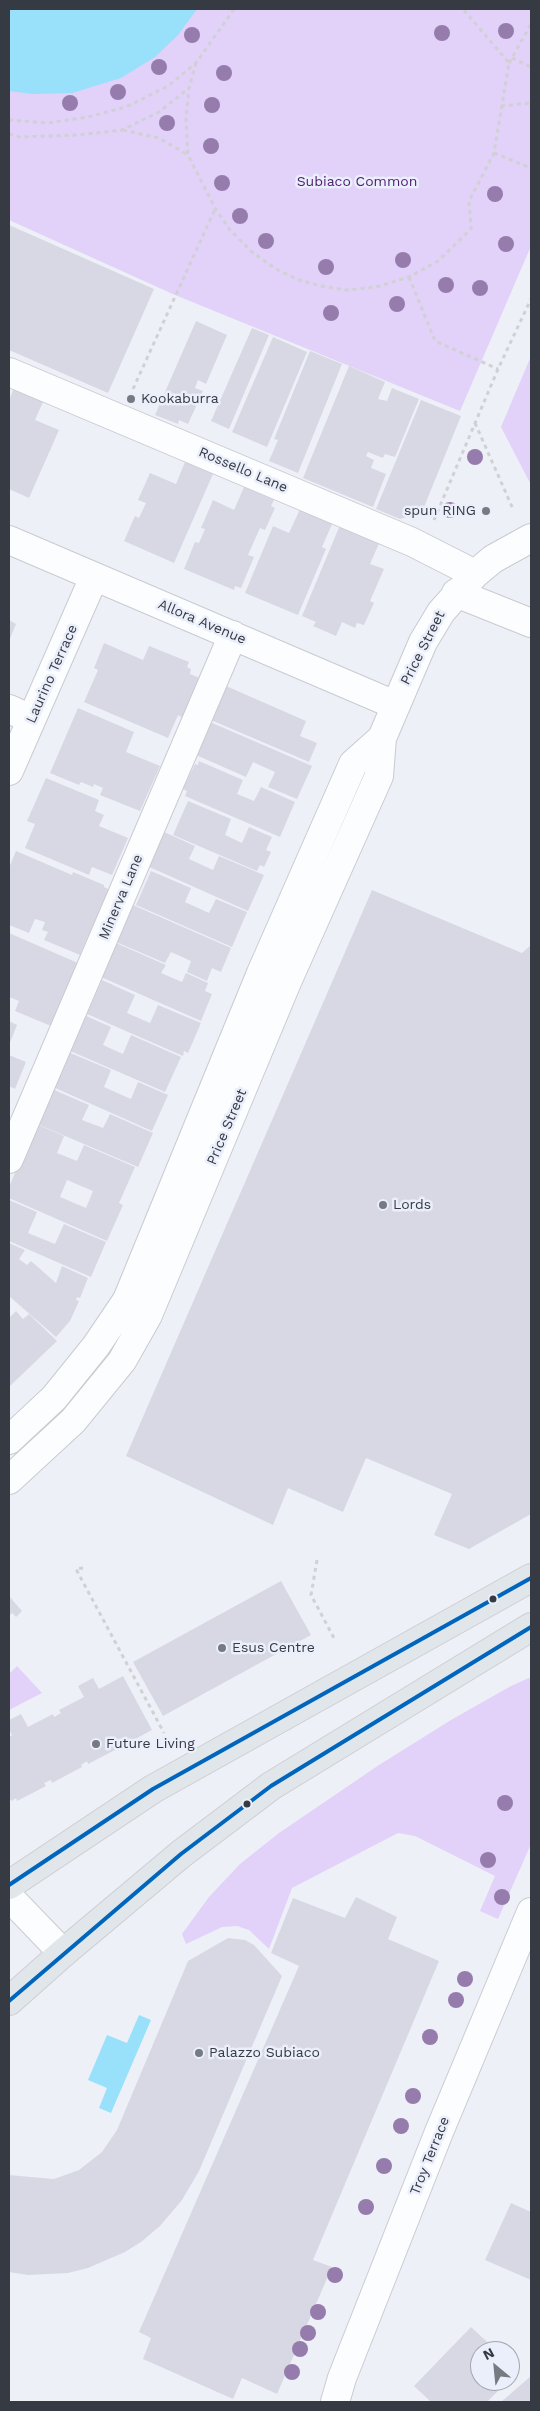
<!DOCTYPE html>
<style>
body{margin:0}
#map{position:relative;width:540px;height:2411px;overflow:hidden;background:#eef0f7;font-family:"Work Sans",sans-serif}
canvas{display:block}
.frame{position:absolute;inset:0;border:10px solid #363a42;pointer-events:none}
.north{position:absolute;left:470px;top:2341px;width:50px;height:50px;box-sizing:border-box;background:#eaeffb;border:1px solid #a2a7b1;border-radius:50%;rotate:332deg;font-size:14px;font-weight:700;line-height:20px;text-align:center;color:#363a42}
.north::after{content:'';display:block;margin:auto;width:18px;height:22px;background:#767a81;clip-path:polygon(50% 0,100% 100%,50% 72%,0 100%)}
</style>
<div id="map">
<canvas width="540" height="2411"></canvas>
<div class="frame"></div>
<div class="north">N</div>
</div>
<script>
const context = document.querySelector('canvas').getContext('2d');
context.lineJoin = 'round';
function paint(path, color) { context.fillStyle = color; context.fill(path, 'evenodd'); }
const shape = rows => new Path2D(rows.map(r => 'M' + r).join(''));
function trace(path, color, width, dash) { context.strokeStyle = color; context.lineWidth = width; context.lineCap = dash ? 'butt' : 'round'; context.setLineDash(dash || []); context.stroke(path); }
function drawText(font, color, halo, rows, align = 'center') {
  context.font = font + ' "Work Sans",sans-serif'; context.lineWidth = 5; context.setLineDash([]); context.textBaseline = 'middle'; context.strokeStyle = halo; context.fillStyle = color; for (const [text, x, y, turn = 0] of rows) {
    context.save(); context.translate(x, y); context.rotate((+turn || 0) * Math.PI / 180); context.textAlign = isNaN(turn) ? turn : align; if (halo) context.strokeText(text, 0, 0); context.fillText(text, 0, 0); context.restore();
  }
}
paint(shape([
 [9,9,531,9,531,246,460,411,175,295,9,220],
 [531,356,531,485,501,427],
 [17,1666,42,1693,9,1710,9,1674],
 [531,1677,531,1844,498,1919,480,1911,495,1876,415,1836,398,1833,292,1888,269,1949,249,1930,237,1926,222,1927,186,1944,182,1934,209,1897,240,1864,279,1833,379,1765,451,1720,511,1686]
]), '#e2d1f8');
paint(shape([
 [9,9,197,9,178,35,155,57,121,78,72,93,33,94,9,91],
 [139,2015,151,2020,111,2113,99,2108,107,2088,88,2080,107,2035,127,2043]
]), '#99e0fb');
paint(shape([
 [9,225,154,289,108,393,9,350],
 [196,321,227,335,206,384,198,380,195,388,203,391,188,424,179,420,178,424,155,415],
 [252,328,269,335,229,429,211,421],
 [273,337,307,352,267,447,232,432],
 [310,351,342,364,298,473,269,461,278,440,274,439],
 [349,366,385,382,378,399,387,401,392,388,419,399,395,457,385,454,383,458,368,452,366,456,374,460,371,468,386,474,373,507,303,478],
 [16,383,46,395,35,420,59,430,29,498,9,489,9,400],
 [421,400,461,416,422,512,400,519,376,509],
 [185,462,213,474,174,563,124,541,135,516,139,518,146,503,138,500,150,473,176,484],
 [244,487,274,500,271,506,275,508,265,530,260,528,248,555,254,557,241,588,235,586,234,590,184,569,195,542,199,543,205,529,201,528,213,500,234,510],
 [300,509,333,522,322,547,326,549,298,615,245,593,273,526,289,533],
 [340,525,381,539,370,564,384,569,370,601,374,603,364,625,357,623,355,628,342,622,336,636,313,626,316,622,302,616],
 [9,620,16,624,9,641],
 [104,643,143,660,149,646,189,662,187,667,191,669,190,674,200,678,183,718,178,715,168,738,84,702,98,670,94,668],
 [226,686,306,721,300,736,317,743,309,762,211,720],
 [78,708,134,732,126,752,160,766,140,811,100,795,103,788,94,784,93,787,81,782,79,785,50,773],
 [210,722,312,766,297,799,268,787,275,772,253,762,246,777,196,755],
 [199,761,243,780,237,794,254,801,261,787,295,802,280,837,185,796,187,791,183,789,195,764,198,765],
 [46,778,99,800,95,811,104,815,99,826,128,838,112,875,92,867,89,875,25,848,35,824,27,821],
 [188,801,231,819,225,835,242,843,249,827,272,837,266,850,271,852,264,867,260,865,257,871,173,835],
 [162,831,195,846,189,859,213,870,219,856,264,875,248,911,147,866],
 [16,851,72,875,73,872,104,885,104,887,110,890,91,938,88,936,80,955,44,940,48,932,42,930,45,922,35,919,29,933,9,925,9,868],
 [151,871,191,888,185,902,209,913,216,899,247,912,232,947,136,905],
 [372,890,522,953,531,945,531,1514,469,1549,434,1535,452,1494,366,1458,343,1512,288,1488,273,1525,126,1456],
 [133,905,231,948,221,972,212,968,207,981,187,972,191,961,171,952,165,963,116,942],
 [9,933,78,963,51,1026,15,1011,19,1001,9,997],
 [116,943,166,965,161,973,182,982,186,973,208,983,205,991,212,994,201,1021,101,977],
 [102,980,135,995,127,1013,150,1023,158,1005,201,1023,188,1053,184,1051,183,1056,87,1014],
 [84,1015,111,1027,103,1045,123,1054,131,1035,181,1057,165,1092,68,1050],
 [9,1021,17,1025,9,1045],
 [68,1052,111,1070,104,1087,131,1099,138,1082,168,1095,152,1131,53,1087],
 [9,1055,26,1062,15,1089,9,1086],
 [52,1089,89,1105,82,1120,103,1128,110,1114,153,1133,138,1167,37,1124],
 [36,1124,64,1136,57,1153,77,1161,84,1145,135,1167,119,1203,123,1205,107,1241,9,1198,9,1187],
 [67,1180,93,1191,86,1208,60,1197],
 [9,1200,37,1212,28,1233,55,1244,64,1224,106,1242,91,1277,9,1241],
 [9,1243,25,1250,19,1259,27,1265,31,1261,56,1283,62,1266,88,1278,80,1298,77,1297,76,1300,79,1301,70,1321,56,1337,9,1296],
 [16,1311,23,1319,29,1314,57,1341,9,1387,9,1318],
 [281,1581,311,1635,163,1716,133,1662],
 [9,1596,22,1611,16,1617,12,1613,9,1616],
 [123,1676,152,1730,124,1745,123,1742,115,1746,117,1749,88,1764,87,1761,81,1765,82,1767,52,1783,51,1780,44,1783,46,1786,17,1801,16,1798,12,1801,9,1799,9,1737,12,1735,9,1729,9,1720,21,1714,28,1727,53,1714,54,1717,61,1713,59,1710,84,1697,78,1686,93,1678,99,1689],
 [356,1897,397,1917,388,1939,439,1961,313,2260,332,2267,277,2394,242,2378,233,2399,143,2359,151,2338,139,2332,299,1966,271,1953,293,1898,345,1918],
 [228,1938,245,1940,254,1945,282,1976,199,2171,182,2200,160,2226,141,2242,125,2252,88,2268,68,2273,28,2275,9,2272,9,2175,54,2179,79,2170,102,2152,117,2130,188,1961],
 [511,2203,531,2212,531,2280,485,2260],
 [471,2327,497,2351,480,2351,480,2381,499,2381,504,2385,487,2402,431,2402,414,2386],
 [531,2376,531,2402,501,2402]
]), '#d7d8e4');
const minor = shape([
 [9,372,412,542,475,574],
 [9,540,395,705],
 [456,593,531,623],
 [9,709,31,719],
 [9,771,94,577],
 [9,1159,233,635],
 [9,1440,54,1398,96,1346,127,1300,261,973,353,764,382,738],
 [9,1480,73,1421,122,1361,148,1315,287,982,379,776,382,738,423,642,441,612,475,574,493,559,531,538],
 [9,1897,63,1953],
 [335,2402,342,2378,439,2132,531,1912]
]);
const major = shape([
 [9,1885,153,1789,531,1578],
 [9,2001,63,1953,181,1854,271,1786,531,1627]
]);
trace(minor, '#c9cbd2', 30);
trace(major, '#cdced2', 30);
trace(shape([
 [512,58,531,67],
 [196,63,189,88,186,119,188,155,215,208,230,230,252,252,276,269,299,280,321,286,347,290,376,287,409,277,438,261,471,229,469,201,494,153,509,63,463,9],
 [509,63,531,24],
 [501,106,531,103],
 [9,120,48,123,88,117,126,107,168,86,196,63,234,9],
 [123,130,159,138,188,155],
 [9,134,20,137,78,135,122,130,159,112,189,88],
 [494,153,531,168],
 [409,277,435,341,498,369],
 [133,389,215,209],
 [475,423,513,509],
 [434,520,498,369,531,299],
 [317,1560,311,1595,335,1640],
 [83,1568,76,1569,164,1733]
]), '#d0d1d4', 3, [4, 4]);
trace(minor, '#fcfdfe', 28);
trace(major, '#e1e6eb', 28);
trace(shape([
 [9,1885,153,1789,531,1578],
 [9,2001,181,1854,271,1786,531,1627]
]), '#0065bd', 4);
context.fillStyle = '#967cac';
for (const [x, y] of [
 [506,31],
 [442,33],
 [192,35],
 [159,67],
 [224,73],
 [118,92],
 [70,103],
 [212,105],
 [167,123],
 [211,146],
 [222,183],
 [495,194],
 [240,216],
 [266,241],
 [506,244],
 [403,260],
 [326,267],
 [446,285],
 [480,288],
 [397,304],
 [331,313],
 [475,457],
 [450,510],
 [505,1803],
 [488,1860],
 [502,1897],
 [465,1979],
 [456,2000],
 [430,2037],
 [413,2096],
 [401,2126],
 [384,2166],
 [366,2207],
 [335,2275],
 [318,2312],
 [308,2333],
 [300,2349],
 [292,2372]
]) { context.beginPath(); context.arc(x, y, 8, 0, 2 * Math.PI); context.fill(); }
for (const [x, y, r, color] of [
 [131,399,5,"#767a81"],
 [486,511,5,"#767a81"],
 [383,1205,5,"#767a81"],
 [493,1599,4.5,"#363a42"],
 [222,1648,5,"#767a81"],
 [96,1744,5,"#767a81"],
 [247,1804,4.5,"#363a42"],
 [199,2053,5,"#767a81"]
]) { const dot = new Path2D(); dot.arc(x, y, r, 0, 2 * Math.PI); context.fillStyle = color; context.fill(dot); trace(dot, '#eaeffb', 2); }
drawText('14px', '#4e1d6f', '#eaeffb', [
 ["Subiaco Common",357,182]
]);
drawText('14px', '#363a42', '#eaeffb', [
 ["Kookaburra",141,399],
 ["spun RING",476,511,"right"],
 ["Lords",393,1205],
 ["Esus Centre",232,1648],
 ["Future Living",106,1744],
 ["Palazzo Subiaco",209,2053]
], 'left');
drawText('14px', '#363a42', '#eaeffb', [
 ["Rossello Lane",243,470,23],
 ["Allora Avenue",202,622,23],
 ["Price Street",423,648,-63],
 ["Laurino Terrace",52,674,-66],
 ["Minerva Lane",121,897,-67],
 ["Price Street",227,1127,-67],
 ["Troy Terrace",430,2156,-68]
]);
</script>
